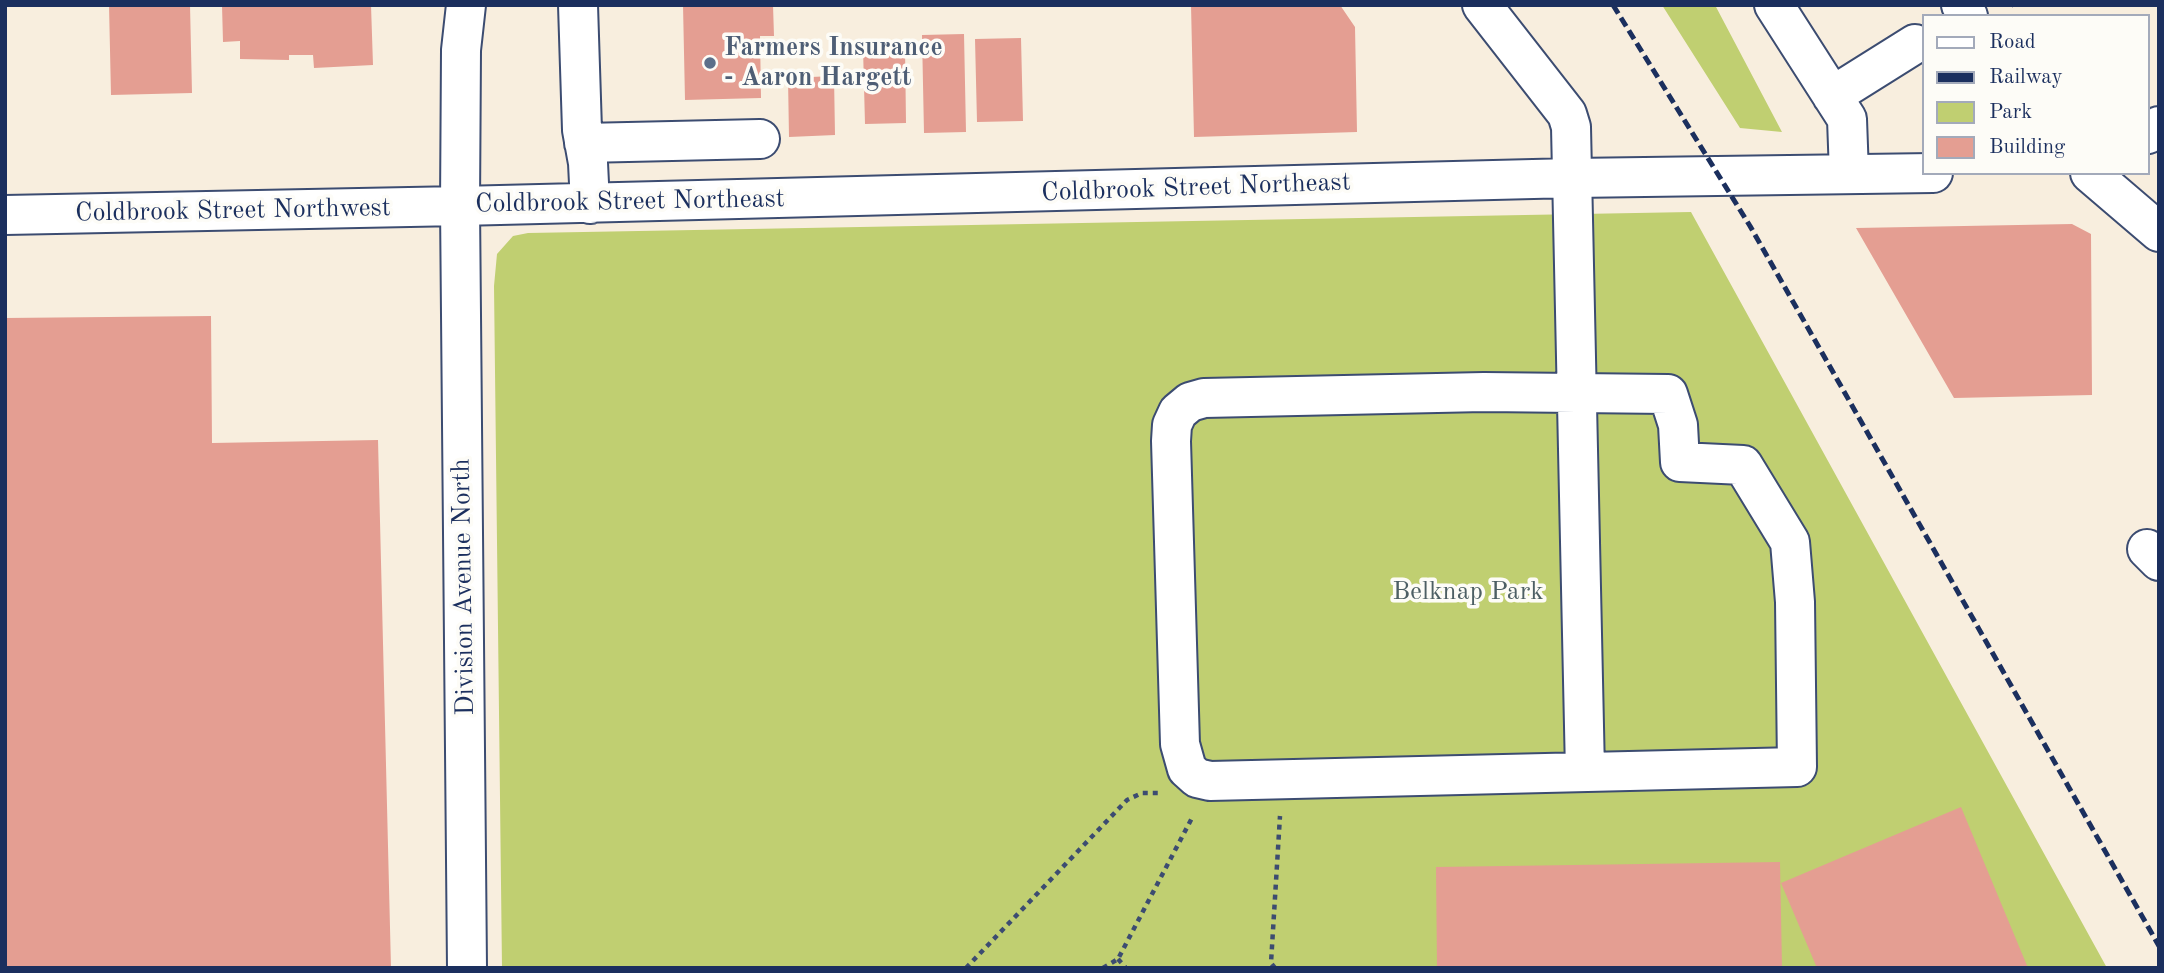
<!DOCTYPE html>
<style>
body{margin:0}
#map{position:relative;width:2164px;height:973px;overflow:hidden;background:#f8eede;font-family:"Old Standard TT",serif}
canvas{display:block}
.frame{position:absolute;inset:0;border:7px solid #1b2f5e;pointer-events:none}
.legend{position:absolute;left:1922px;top:14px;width:228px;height:161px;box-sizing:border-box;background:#fdfcf7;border:2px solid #a3aaba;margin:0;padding:9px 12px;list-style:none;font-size:21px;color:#1b2f5e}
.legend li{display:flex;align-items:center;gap:14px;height:35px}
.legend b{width:35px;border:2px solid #a3aaba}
</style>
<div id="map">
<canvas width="2164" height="973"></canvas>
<div class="frame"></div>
<ul class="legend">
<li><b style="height:9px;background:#fff"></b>Road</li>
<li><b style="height:9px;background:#1b2f5e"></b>Railway</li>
<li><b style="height:19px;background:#c0cf71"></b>Park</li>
<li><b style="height:19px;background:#e49e92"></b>Building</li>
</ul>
</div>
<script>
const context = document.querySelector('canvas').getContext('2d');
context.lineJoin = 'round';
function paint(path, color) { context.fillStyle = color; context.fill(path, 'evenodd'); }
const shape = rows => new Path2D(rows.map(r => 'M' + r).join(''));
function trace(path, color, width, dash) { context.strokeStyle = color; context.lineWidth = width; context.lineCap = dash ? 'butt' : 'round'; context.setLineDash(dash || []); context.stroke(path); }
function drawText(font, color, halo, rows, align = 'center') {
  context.font = font + ' "Old Standard TT",serif'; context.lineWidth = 7; context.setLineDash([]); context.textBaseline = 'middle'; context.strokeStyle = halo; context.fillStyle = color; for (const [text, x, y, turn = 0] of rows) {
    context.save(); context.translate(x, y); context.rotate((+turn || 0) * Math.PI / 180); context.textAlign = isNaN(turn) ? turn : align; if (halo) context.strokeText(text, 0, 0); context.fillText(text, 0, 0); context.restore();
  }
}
paint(shape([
 [1662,5,1715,5,1782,132,1740,128],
 [1691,212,2107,968,502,968,494,286,497,254,513,236,528,233]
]), '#c0cf71');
paint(shape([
 [109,5,190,5,192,93,111,95],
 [222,5,371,5,373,65,314,68,313,55,289,55,289,60,240,59,240,41,223,42],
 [683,5,773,5,774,36,760,36,761,98,685,100],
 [1191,5,1340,5,1355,27,1357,132,1194,137],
 [964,34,966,132,924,133,922,35],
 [1021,38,1023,121,977,122,975,39],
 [905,47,906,123,865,124,863,48],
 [834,76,835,135,789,137,788,78],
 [2072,224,2091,234,2092,395,1954,398,1856,228],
 [211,316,212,443,378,440,391,968,5,968,5,318],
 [1961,807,2028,968,1817,968,1781,883],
 [1780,862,1782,968,1437,968,1436,867]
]), '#e49e92');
const minor = shape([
 [578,5,582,130,588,163,590,204],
 [1482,5,1567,114,1571,127,1585,772],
 [1774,5,1847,119,1849,174],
 [1961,5,1968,16],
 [1832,96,1915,44],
 [2148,134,2159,126],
 [584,143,760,139],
 [2090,173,2159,232],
 [460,206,1573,178,1933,173],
 [1484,392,1668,394,1678,425,1680,462,1743,465,1790,542,1795,602,1797,767,1210,781,1197,778,1187,769,1180,744,1171,441,1172,425,1178,412,1190,402,1204,398,1484,392],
 [2147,549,2159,561]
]);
const major = shape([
 [466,5,461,50,460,206,467,968],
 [5,215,460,206]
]);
trace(minor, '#3c4c71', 42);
trace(major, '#3c4c71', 42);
trace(shape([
 [2011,6,2012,5],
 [1118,959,1126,968],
 [966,968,1127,800,1142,793,1158,793],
 [1103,968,1118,959,1193,816],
 [1275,968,1271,963,1280,816]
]), '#3c4c71', 4.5, [5, 5]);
trace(minor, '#fff', 38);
trace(major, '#fff', 38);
trace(shape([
 [1613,5,1750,226,2159,946]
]), '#1b2f5e', 5, [10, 5]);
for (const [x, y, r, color] of [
 [710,63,7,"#5c6f8a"]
]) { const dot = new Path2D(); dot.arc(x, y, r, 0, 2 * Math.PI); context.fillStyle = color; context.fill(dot); trace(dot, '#fdfcf7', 2.5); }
drawText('bold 26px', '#4e5e75', '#fdfcf7', [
 ["Farmers Insurance",724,48],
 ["- Aaron Hargett",724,78]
], 'left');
drawText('26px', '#1b2f5e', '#fdfcf7', [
 ["Coldbrook Street Northeast",1196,188,-2],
 ["Coldbrook Street Northeast",630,202,-1],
 ["Coldbrook Street Northwest",233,211,-1],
 ["Division Avenue North",464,587,-91]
]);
drawText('26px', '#4d5f64', '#fdfcf7', [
 ["Belknap Park",1468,592]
]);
</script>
